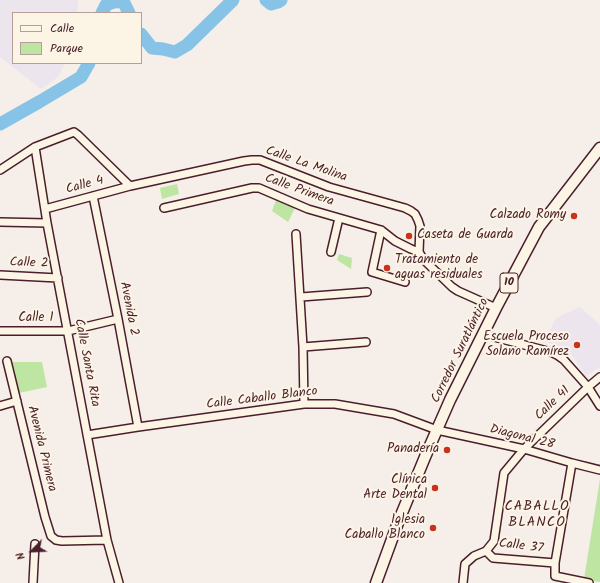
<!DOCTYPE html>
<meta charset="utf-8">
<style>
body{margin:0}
#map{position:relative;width:600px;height:583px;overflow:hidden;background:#f5eee9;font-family:Kalam,sans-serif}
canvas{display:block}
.legend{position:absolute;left:12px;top:12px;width:130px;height:52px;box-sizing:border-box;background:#fcf5e5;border:1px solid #b59f9b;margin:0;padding:5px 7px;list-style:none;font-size:12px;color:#4a1f2b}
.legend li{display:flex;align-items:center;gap:8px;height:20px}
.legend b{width:20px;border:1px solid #b59f9b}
.north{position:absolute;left:12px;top:531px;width:40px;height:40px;-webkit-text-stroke:3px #fcf5e5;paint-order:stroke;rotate:246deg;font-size:11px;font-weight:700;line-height:16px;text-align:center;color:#4a1f2b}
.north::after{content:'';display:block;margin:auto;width:14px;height:18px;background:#4a1f2b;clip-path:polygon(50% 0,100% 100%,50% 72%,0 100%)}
</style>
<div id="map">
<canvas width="600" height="583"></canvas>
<ul class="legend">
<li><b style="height:5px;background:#fcf5e5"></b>Calle</li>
<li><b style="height:11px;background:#bee5a1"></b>Parque</li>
</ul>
<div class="north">N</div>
</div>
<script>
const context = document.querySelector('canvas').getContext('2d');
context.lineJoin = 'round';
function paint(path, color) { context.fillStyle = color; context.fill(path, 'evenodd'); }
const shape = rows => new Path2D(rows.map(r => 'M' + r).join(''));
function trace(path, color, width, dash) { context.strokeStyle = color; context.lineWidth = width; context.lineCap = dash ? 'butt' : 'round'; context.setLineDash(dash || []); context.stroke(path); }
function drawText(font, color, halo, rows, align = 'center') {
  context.font = font + ' Kalam,sans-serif'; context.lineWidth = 4; context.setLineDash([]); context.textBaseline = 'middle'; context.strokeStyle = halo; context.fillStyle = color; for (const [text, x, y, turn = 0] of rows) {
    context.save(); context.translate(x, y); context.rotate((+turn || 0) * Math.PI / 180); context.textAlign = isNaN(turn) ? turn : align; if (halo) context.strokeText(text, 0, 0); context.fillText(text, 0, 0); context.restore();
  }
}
paint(shape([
 [0,0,78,0,77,13,13,13,13,63,65,63,58,77,41,89,0,57],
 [580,307,600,325,600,367,586,376,571,354,564,349,544,341,556,318]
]), '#ece5ee');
paint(shape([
 [177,184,179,194,162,199,160,188],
 [276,200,295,208,288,222,272,211],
 [339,254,352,258,351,269,337,260],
 [11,362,42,362,47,387,19,393],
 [600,479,600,582,584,579]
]), '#bee5a1');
trace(shape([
 [266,0,271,4,278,2,281,0],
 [102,13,106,5,114,2,123,1,129,13],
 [141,34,152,48,163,49,175,52,187,45,233,0],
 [0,124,39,102,81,77,89,63]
]), '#86c3e6', 13);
const minor = shape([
 [35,147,47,223,107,540,119,583],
 [0,170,35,147,74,132,78,135,130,186,244,161,252,160,260,160,329,187,405,208,411,211,415,214,418,220,420,226,419,252,422,257,426,262,452,287,458,291,496,308],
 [93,196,118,319,138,427],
 [164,208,252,188,259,188,308,209,381,230,395,241,411,249,419,252],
 [45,209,130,186],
 [0,222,47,223],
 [381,230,372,272,405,282],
 [296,234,303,347,304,404],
 [331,252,339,218],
 [0,275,58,278],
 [301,297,367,292],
 [0,331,68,331,118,319],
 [483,334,551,352,557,355,564,360,588,387,600,406],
 [303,347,366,342],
 [7,361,45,517,51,536,56,540,62,541,107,540],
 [0,406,17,401],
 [87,435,138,427,304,404,335,404,394,414,437,430,524,449,572,463,600,470],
 [572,463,555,563,555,576,589,583],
 [486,551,493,558,555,563],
 [33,583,35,544],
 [463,583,465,564,474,556,486,551,494,541,504,473,524,449,588,387,600,377]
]);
const primary = shape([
 [376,583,399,520,425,457,450,400,496,308,539,227,600,148]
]);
trace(minor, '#4a1f2b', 10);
trace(primary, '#4a1f2b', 13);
trace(minor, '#fcf5e5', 7);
trace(primary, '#fcf5e5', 10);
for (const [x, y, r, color] of [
 [574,216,4,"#c8321e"],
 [409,236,4,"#c8321e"],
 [387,268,4,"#c8321e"],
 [577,345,4,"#c8321e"],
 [447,450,4,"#c8321e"],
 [435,488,4,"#c8321e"],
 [433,528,4,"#c8321e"]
]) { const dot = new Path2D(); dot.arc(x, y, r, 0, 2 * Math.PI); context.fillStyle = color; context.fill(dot); trace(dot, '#fcf5e5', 1.5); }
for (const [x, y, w] of [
 [509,283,18]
]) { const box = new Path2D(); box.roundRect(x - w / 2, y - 10, w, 20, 3); context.fillStyle = '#fcf5e5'; context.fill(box); trace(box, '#4a1f2b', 1); }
drawText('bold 12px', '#4a1f2b', null, [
 ["10",509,283]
]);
drawText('13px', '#4a1f2b', '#fcf5e5', [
 ["Calle La Molina",306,165,19],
 ["Calle 4",85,186,-15],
 ["Calle Primera",299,191,20],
 ["Calle 2",29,264,2],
 ["Avenida 2",128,309,79],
 ["Calle 1",36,319],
 ["Corredor Suratlántico",461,351,-64],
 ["Calle Santa Rita",86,363,79],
 ["Calle Caballo Blanco",262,399,-7],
 ["Calle 41",553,404,-44],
 ["Diagonal 28",522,438,14],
 ["Avenida Primera",41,449,76],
 ["Calle 37",521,547,7]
]);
drawText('13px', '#4a1f2b', '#fcf5e5', [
 ["Calzado Romy",566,216],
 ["Caseta de Guarda",417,236,"left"],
 ["Tratamiento de",395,261,"left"],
 ["aguas residuales",395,276,"left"],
 ["Escuela Proceso",569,338],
 ["Solano Ramírez",569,353],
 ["Panadería",439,450],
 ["Clínica",427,481],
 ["Arte Dental",427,496],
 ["Iglesia",425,521],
 ["Caballo Blanco",425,536]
], 'right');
context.letterSpacing = '1px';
drawText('14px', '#4a1f2b', '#fcf5e5', [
 ["CABALLO",537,508],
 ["BLANCO",537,524]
]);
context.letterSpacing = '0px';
</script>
